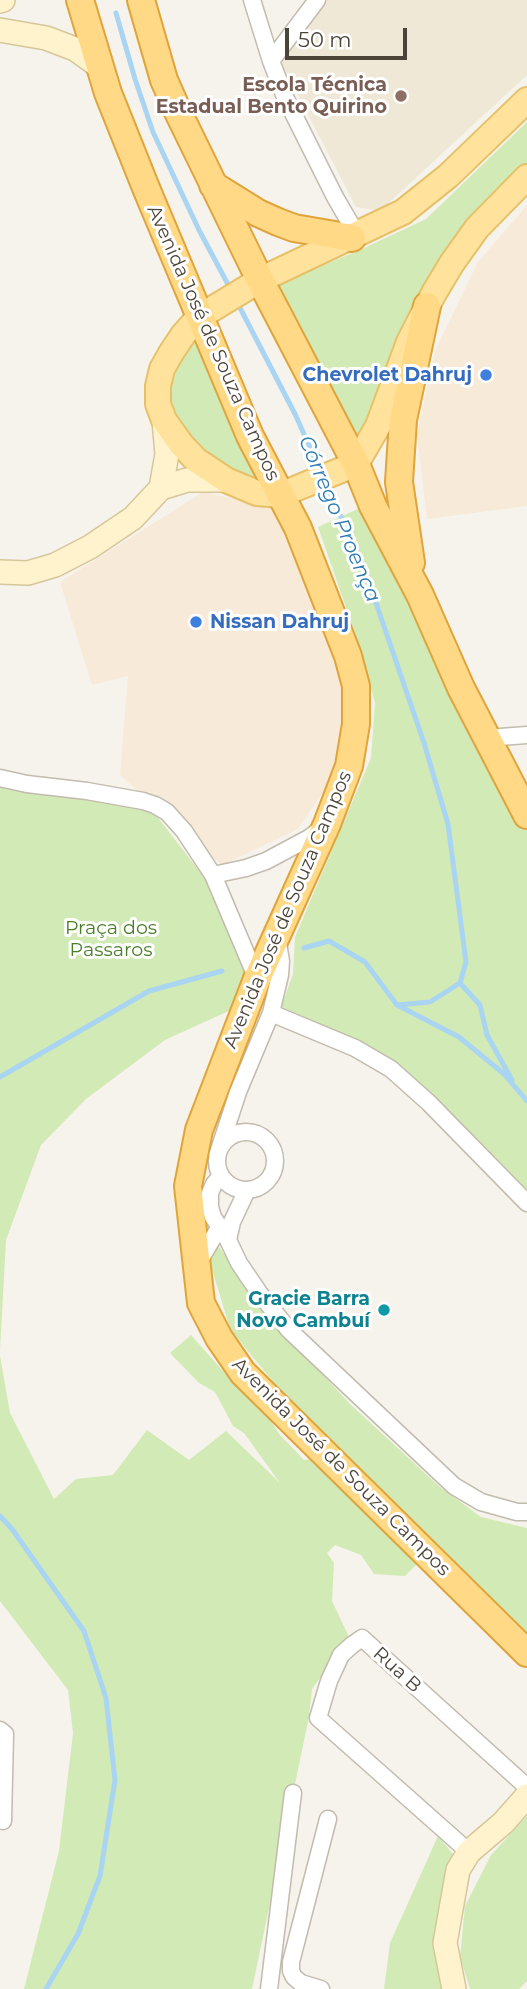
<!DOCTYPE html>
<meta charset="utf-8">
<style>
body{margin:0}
#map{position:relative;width:527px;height:1989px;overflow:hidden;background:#f6f3ec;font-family:Montserrat,sans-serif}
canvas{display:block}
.scale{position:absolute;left:285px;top:28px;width:122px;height:32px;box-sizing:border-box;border:4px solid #4b4439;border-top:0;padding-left:9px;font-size:21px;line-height:24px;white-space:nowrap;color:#4b4439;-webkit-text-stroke:5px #fff;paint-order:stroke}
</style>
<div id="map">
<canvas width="527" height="1989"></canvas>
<div class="scale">50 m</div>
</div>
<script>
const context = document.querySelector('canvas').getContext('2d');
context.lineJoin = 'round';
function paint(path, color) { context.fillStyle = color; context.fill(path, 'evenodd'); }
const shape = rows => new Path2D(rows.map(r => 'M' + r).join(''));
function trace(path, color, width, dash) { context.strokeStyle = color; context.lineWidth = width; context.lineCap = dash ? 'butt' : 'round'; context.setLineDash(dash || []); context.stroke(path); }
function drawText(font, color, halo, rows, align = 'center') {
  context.font = font + ' Montserrat,sans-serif'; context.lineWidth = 6; context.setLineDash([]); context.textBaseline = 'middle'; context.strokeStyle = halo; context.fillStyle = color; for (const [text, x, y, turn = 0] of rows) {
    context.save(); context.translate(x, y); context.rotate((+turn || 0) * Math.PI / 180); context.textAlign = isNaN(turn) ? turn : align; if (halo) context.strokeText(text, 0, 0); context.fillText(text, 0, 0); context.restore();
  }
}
paint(shape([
 [527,205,527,506,427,519,417,434,435,351,478,262],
 [203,492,271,507,312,589,346,697,334,776,298,829,222,865,120,775,128,676,92,685,60,582]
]), '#f7ead8');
paint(shape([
 [325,0,527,0,527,75,380,211,356,207,280,61]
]), '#efe8d6');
paint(shape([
 [527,122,527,169,485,209,356,444,279,284,362,249,426,219],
 [198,334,265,482,233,476,194,445,174,419,171,390,180,357],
 [360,508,527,815,527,1191,414,1079,351,1037,281,1007,293,974,295,937,371,758,375,703,354,630,318,527],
 [0,786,152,810,207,881,247,965,233,1009,165,1040,86,1099,41,1145,6,1240,0,1350],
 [215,1241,264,1312,351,1405,440,1487,481,1517,527,1528,527,1638,283,1394,230,1329,209,1259],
 [191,1335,223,1371,259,1402,279,1434,304,1460,316,1458,421,1560,405,1576,374,1574,361,1555,335,1545,327,1553,334,1563,332,1601,349,1637,312,1689,309,1717,252,1989,24,1989,59,1851,73,1733,68,1690,0,1601,0,1356,10,1413,54,1499,76,1479,113,1475,147,1430,189,1460,226,1431,280,1483,244,1433,233,1426,215,1392,199,1383,170,1353],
 [527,1816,527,1981,519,1989,470,1989,460,1957,465,1906,491,1855],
 [438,1836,456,1858,449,1989,384,1989,390,1943]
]), '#d2eab5');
trace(shape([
 [116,13,135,79,153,132,199,230,231,290],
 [237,302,295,414,321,472],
 [326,484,363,565,424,743,448,824,466,962,460,983,430,1002,397,1005],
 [304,948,329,941,365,962,397,1005,459,1037,504,1074,527,1101],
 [460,983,480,1005,487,1035,512,1080],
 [0,1077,149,991,222,971],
 [0,1516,12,1529,84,1631,106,1698,115,1780,100,1876,78,1934,46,1989]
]), '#a9d4f2', 5);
const minor = shape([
 [252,0,271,61,285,97,335,197,357,235],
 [271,61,317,0],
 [487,738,527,735],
 [0,778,27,784,87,791,143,801,155,805,167,812,184,831,213,875,257,979],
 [213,875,246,868,266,861,309,838,322,828],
 [271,1013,355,1048,391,1069,429,1103,527,1203],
 '217 1161a29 29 0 1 1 58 0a29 29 0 1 1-58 0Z',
 [220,1147,238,1092,271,1013,280,975,281,961,277,937],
 [221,1176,214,1184,210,1193,210,1207,213,1217,228,1240,239,1263,260,1294,289,1330,454,1486,481,1502,517,1512,527,1512],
 [228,1240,232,1222,247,1190],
 [198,1263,219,1228],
 [0,1730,5,1734,3,1821],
 [469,1852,318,1718,329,1681,341,1655,352,1645,362,1638,527,1787],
 [269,1989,293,1793],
 [321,1989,301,1983,294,1977,291,1971,291,1962,328,1819]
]);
const secondary = shape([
 [0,1,3,0],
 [0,30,46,38,75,49,100,67],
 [161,488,167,454,164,420],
 [0,572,28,573,55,565,90,547,133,518,161,488,187,480,226,480],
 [454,1989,445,1943,458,1870,469,1852,503,1823,527,1796]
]);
const primary = shape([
 [527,100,448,176,403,212,260,280,199,317,183,335,171,353,162,369,158,386,158,404,164,420,181,444,196,460,226,480,257,493,280,495,356,464,378,426,409,342,434,293,452,263,477,228,527,177]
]);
const trunk = shape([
 [80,0,108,93,146,188,250,436,298,528,348,656,356,686,356,724,349,766,327,824,257,979,199,1130,188,1186,201,1303,219,1338,243,1373,527,1653],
 [141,0,164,80,179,114,260,280,356,464,373,506,420,595,461,688,527,815],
 [213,185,258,213,278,222,294,228,352,238],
 [411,563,399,482,403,420,427,306]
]);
trace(minor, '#c2bbae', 19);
trace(secondary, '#d6c79b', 26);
trace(primary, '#e6c16a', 28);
trace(trunk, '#e0a43c', 30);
trace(minor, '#fff', 16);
trace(secondary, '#fff3cd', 23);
trace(primary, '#ffe39c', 24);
trace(trunk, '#ffd985', 26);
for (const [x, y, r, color] of [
 [401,96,7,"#8d6e63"],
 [486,375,7,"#3f7fe0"],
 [196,622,7,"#3f7fe0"],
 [384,1310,7,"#0f9aa8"]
]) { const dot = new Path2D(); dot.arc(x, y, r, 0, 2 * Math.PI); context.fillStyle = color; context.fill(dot); trace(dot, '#fff', 2.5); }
drawText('bold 19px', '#785e54', '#fff', [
 ["Escola Técnica",387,85],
 ["Estadual Bento Quirino",387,107]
], 'right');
drawText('19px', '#4b4439', '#fff', [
 ["Avenida José de Souza Campos",213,343,66],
 ["Avenida José de Souza Campos",288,910,-67],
 ["Avenida José de Souza Campos",341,1467,45],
 ["Rua B",397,1670,42]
]);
drawText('bold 19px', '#366cbe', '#fff', [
 ["Chevrolet Dahruj",472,375],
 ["Nissan Dahruj",210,622,"left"]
], 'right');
drawText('19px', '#4a7f2a', '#fff', [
 ["Praça dos",111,928],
 ["Passaros",111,950]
]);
drawText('bold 19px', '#0d838f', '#fff', [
 ["Gracie Barra",370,1299],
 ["Novo Cambuí",370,1321]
], 'right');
drawText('italic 21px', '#2e7ab2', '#fff', [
 ["Córrego Proença",339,519,67]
]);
</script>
